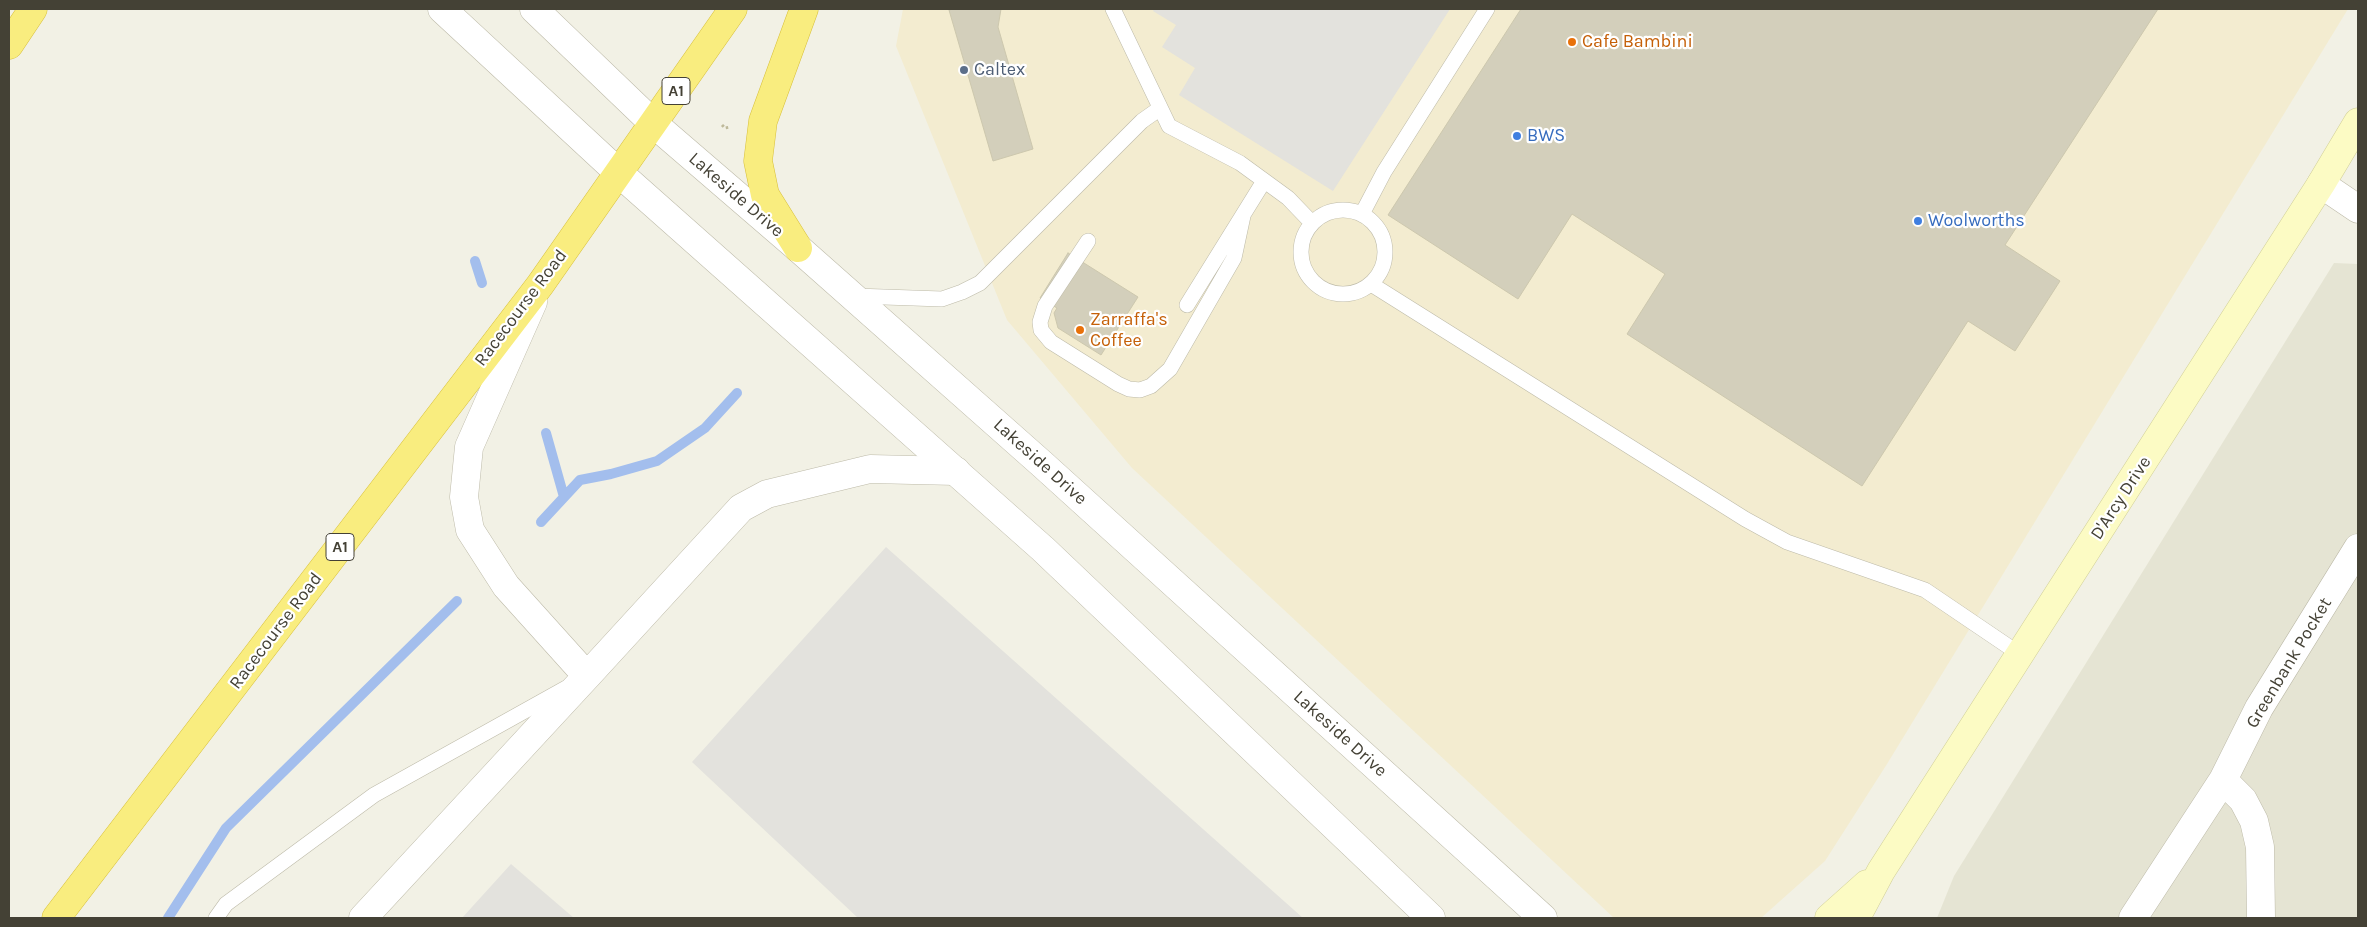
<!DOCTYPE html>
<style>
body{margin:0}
#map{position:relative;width:2367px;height:927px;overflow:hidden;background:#f2f1e5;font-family:Karla,sans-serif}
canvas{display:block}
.frame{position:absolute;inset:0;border:10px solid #444135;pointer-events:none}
</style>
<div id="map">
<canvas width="2367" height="927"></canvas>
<div class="frame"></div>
</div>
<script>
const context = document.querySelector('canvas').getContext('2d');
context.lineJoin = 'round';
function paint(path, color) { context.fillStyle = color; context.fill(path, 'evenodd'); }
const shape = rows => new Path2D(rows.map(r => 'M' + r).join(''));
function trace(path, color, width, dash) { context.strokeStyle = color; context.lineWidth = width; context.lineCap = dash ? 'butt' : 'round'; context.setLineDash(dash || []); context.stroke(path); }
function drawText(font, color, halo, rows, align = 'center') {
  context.font = font + ' Karla,sans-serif'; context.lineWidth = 4.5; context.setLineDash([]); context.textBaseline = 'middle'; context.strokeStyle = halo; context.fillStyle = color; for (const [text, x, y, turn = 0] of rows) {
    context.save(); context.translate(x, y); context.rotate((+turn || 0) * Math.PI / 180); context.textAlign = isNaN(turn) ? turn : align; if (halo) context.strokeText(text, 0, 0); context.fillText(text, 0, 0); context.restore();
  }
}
paint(shape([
 [2334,263,2358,264,2358,918,1937,918,1954,876]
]), '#e5e4d3');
paint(shape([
 [903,9,2348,9,1887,764,1825,861,1761,918,1614,918,1132,468,1007,320,896,46]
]), '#f3ecd0');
paint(shape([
 [1154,9,1450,9,1333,191,1179,95,1195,68,1162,47,1176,25,1153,11],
 [886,547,1303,918,858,918,692,762],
 [511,864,574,918,462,918]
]), '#e3e2dd');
trace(shape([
 [475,261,482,283],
 [546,433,564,497],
 [541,522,580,480,611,474,657,461,705,428,737,393],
 [168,918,226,828,457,601]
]), '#a3beed', 10);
const building = shape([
 [954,9,1001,9,998,27,1033,149,993,161,949,10,954,9],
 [1521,9,2158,9,2005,245,2060,281,2015,351,1968,321,1862,486,1627,334,1665,274,1572,214,1518,299,1388,215,1521,9],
 [1068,253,1138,297,1101,355,1058,328,1054,313,1057,308,1040,298,1068,253]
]);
paint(building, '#d3cfbb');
trace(building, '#cdc8ae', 1);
const service = shape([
 [1113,9,1169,126,1240,163,1288,198,1312,223],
 '1301 252a42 42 0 1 1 84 0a42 42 0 1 1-84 0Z',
 [1362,214,1384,172,1487,9],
 [1088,241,1045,306,1040,322,1041,330,1051,342,1118,384,1129,389,1140,390,1151,386,1170,369,1234,258,1243,216],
 [1371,284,1745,519,1787,542,1925,590,2021,655],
 [855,296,942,299,962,292,980,283,1142,121,1159,109],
 [1187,305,1264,181],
 [216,918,226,904,374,795,566,688]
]);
const minor = shape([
 [2321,184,2358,209],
 [587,676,741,508,767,494,870,469,956,471],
 [2223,780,2243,800,2254,821,2260,847,2261,918],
 [363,918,587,676,506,586,470,530,464,497,469,447,533,302],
 [2133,918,2223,780,2259,708,2358,548]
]);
const tertiary = shape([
 [442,9,619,173,1043,549,1431,918],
 [534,9,654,124,798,248,1042,464,1543,918]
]);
const secondary = shape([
 [1829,918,1867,884],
 [1856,918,1881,871,2321,184,2358,122]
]);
const trunk = shape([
 [9,45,33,9],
 [798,248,765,195,758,161,763,121,804,9],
 [56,918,540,285,733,9]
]);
trace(service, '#bdbaa8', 16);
trace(minor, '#bdbaa8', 29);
trace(tertiary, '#bdbaa8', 29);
trace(secondary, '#d0ce96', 29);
trace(trunk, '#d7bf3a', 29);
trace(shape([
 [722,125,725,128,730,127]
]), '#beb99a', 3, [2.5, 2.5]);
trace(service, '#fff', 15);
trace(minor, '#fff', 28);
trace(tertiary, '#fff', 28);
trace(secondary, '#fcfbc4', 28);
trace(trunk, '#f9ed7f', 28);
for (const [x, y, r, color] of [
 [1572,42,5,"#e8710a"],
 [964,70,5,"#5c6f8a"],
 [1517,136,5,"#3f7fe0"],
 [1918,221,5,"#3f7fe0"],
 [1080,330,5,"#e8710a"]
]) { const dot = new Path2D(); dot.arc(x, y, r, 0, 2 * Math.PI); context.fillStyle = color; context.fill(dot); trace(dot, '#fff', 2); }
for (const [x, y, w] of [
 [676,91,28],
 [340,547,28]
]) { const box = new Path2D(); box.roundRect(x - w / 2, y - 13.5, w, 27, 4); context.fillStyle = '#fff'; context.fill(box); trace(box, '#444135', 1); }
drawText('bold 16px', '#444135', null, [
 ["A1",676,91],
 ["A1",340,547]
]);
drawText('18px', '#c56008', '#fff', [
 ["Cafe Bambini",1582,42],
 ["Zarraffa's",1090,320],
 ["Coffee",1090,341]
], 'left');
drawText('18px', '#4e5e75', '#fff', [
 ["Caltex",974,70]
], 'left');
drawText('18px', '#366cbe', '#fff', [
 ["BWS",1527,136],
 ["Woolworths",1928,221]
], 'left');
drawText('18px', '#444135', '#fff', [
 ["Lakeside Drive",736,195,41],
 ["Racecourse Road",521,308,-53],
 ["Lakeside Drive",1040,462,42],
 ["D'Arcy Drive",2121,498,-57],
 ["Racecourse Road",276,631,-53],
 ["Greenbank Pocket",2289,663,-59],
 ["Lakeside Drive",1340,734,42]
]);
</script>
